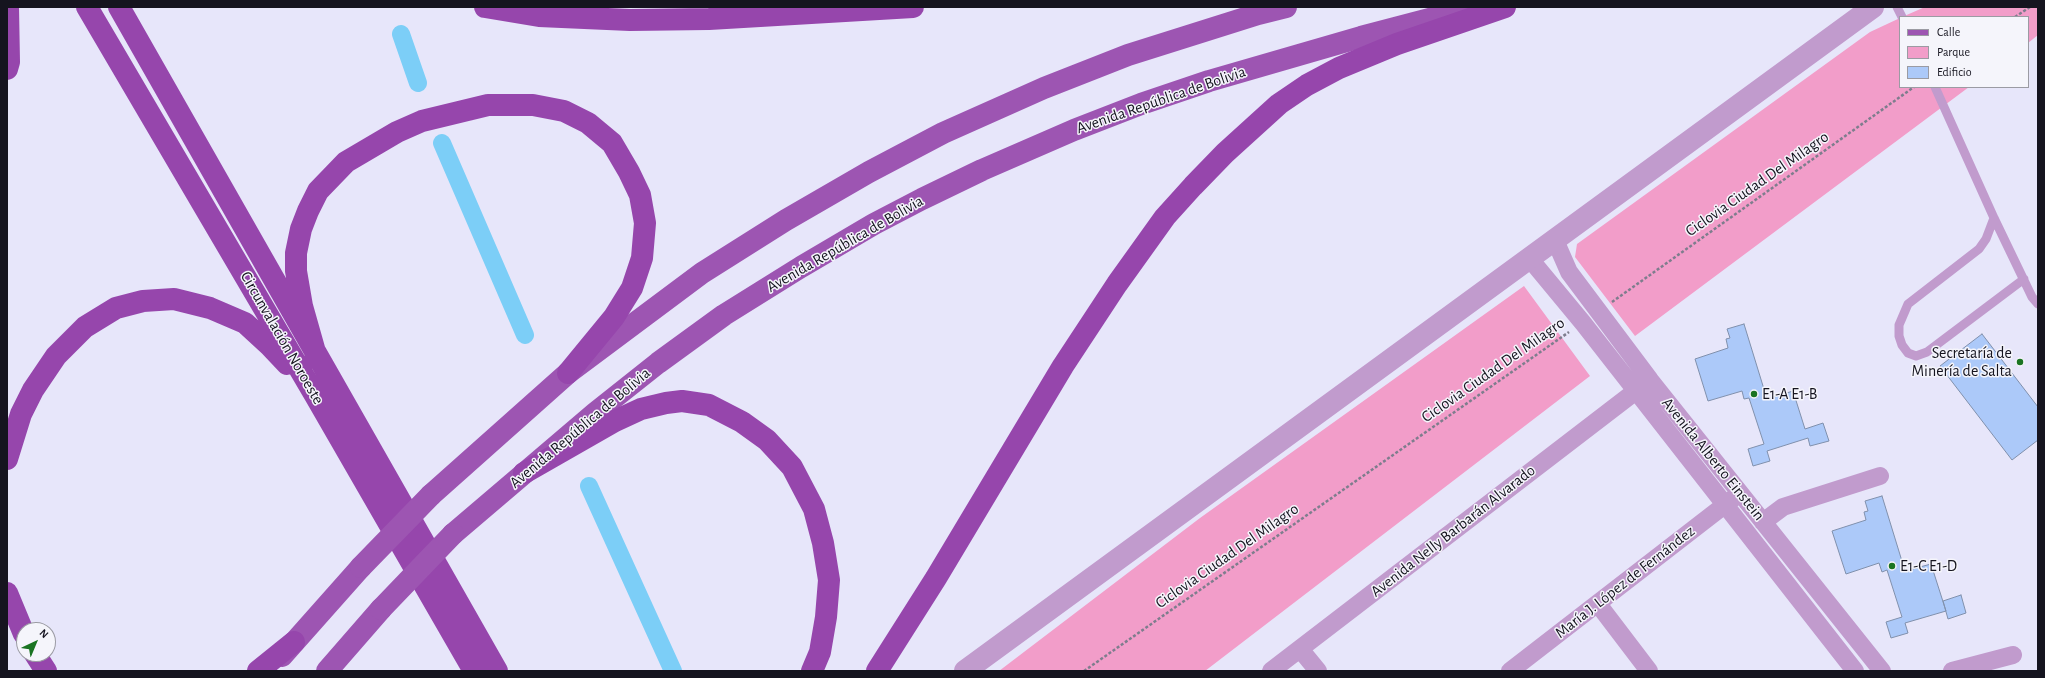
<!DOCTYPE html>
<meta charset="utf-8">
<style>
body{margin:0}
#map{position:relative;width:2045px;height:678px;overflow:hidden;background:#e7e6fa;font-family:"Alegreya Sans",sans-serif}
canvas{display:block}
.frame{position:absolute;inset:0;border:8px solid #15141f;pointer-events:none}
.legend{position:absolute;left:1899px;top:16px;width:130px;height:72px;box-sizing:border-box;background:#f5f5fb;border:1px solid #9b9ba3;margin:0;padding:5px 7px;list-style:none;font-size:12px;color:#15141f}
.legend li{display:flex;align-items:center;gap:8px;height:20px}
.legend b{width:20px;border:1px solid #9b9ba3}
.north{position:absolute;left:16px;top:622px;width:40px;height:40px;box-sizing:border-box;background:#f5f5fb;border:1px solid #9b9ba3;border-radius:50%;rotate:44deg;font-size:11px;font-weight:700;line-height:16px;text-align:center;color:#15141f}
.north::after{content:'';display:block;margin:auto;width:14px;height:18px;background:#1a7422;clip-path:polygon(50% 0,100% 100%,50% 72%,0 100%)}
</style>
<div id="map">
<canvas width="2045" height="678"></canvas>
<div class="frame"></div>
<ul class="legend">
<li><b style="height:5px;background:#9d55b2"></b>Calle</li>
<li><b style="height:11px;background:#f29dc9"></b>Parque</li>
<li><b style="height:11px;background:#acc9f9"></b>Edificio</li>
</ul>
<div class="north">N</div>
</div>
<script>
const context = document.querySelector('canvas').getContext('2d');
context.lineJoin = 'round';
function paint(path, color) { context.fillStyle = color; context.fill(path, 'evenodd'); }
const shape = rows => new Path2D(rows.map(r => 'M' + r).join(''));
function trace(path, color, width, dash) { context.strokeStyle = color; context.lineWidth = width; context.lineCap = dash ? 'butt' : 'round'; context.setLineDash(dash || []); context.stroke(path); }
function drawText(font, color, halo, rows, align = 'center') {
  context.font = font + ' "Alegreya Sans",sans-serif'; context.lineWidth = 3; context.setLineDash([]); context.textBaseline = 'middle'; context.strokeStyle = halo; context.fillStyle = color; for (const [text, x, y, turn = 0] of rows) {
    context.save(); context.translate(x, y); context.rotate((+turn || 0) * Math.PI / 180); context.textAlign = isNaN(turn) ? turn : align; if (halo) context.strokeText(text, 0, 0); context.fillText(text, 0, 0); context.restore();
  }
}
paint(shape([
 [1925,7,2038,7,2038,35,2028,43,2028,17,1902,17],
 [1900,18,1900,87,1969,87,1635,336,1575,257,1577,244,1870,32],
 [1524,286,1590,376,1205,671,999,671,1200,518]
]), '#f29dc9');
trace(shape([
 [401,34,418,83],
 [442,143,525,335],
 [589,486,673,671]
]), '#7ccef7', 18);
const building = shape([
 [1744,324,1767,399,1793,391,1805,429,1823,423,1829,441,1810,446,1808,438,1767,451,1770,461,1753,466,1748,449,1764,444,1749,398,1744,399,1742,391,1708,401,1695,359,1728,348,1726,339,1730,338,1727,329,1744,324],
 [1982,334,2038,407,2038,440,2012,460,1940,366,1982,334],
 [1882,496,1905,571,1931,564,1946,611,1905,623,1908,633,1891,638,1886,622,1902,617,1887,570,1882,572,1879,563,1846,574,1832,531,1866,520,1864,512,1868,511,1865,501,1882,496],
 [1961,595,1966,613,1948,619,1943,601,1961,595]
]);
paint(building, '#acc9f9');
trace(building, '#8090ac', 1);
trace(shape([
 [2015,17,2030,7],
 [1612,302,1914,87],
 [1084,671,1569,332]
]), '#7e7d8d', 2.5, [3, 2]);
trace(shape([
 [1897,7,1902,17],
 [1935,87,1994,218,2032,297,2038,304],
 [1994,218,1986,239,1979,249,1908,304,1899,325,1899,336,1902,345,1908,353,1916,356,1927,352,2024,279]
]), '#c19bcd', 9);
trace(shape([
 [1555,240,1569,272,1650,380,1882,671],
 [1530,259,1583,323,1855,671],
 [1763,522,1783,507,1880,476],
 [1598,604,1649,671],
 [1300,649,1318,671],
 [1271,671,1645,384],
 [1510,671,1735,497],
 [1952,671,2013,655]
]), '#c19bcd', 18);
trace(shape([
 [965,671,1873,7]
]), '#c19bcd', 22);
trace(shape([
 [431,495,568,373,702,273,786,220,869,172,943,133,1044,88,1128,55,1258,14,1286,7],
 [453,534,595,413,658,363,724,315,801,267,874,224,922,199,982,170,1074,130,1141,104,1209,81,1361,37,1475,7],
 [282,656,361,567],
 [327,671,381,609]
]), '#9d55b2', 22);
trace(shape([
 [87,7,316,397,474,671],
 [119,7,497,671],
 [485,7,539,16,630,20,709,19,913,7],
 [7,69,9,62,8,7],
 [317,359,302,306,296,271,296,253,301,229,308,211,318,191,346,162,397,132,422,121,488,105,533,105,564,111,588,123,612,143,629,172,640,195,645,223,642,258,632,288,614,317,568,373],
 [7,459,21,414,33,390,56,356,85,327,116,308,143,301,174,299,210,308,245,323,270,346,287,364],
 [524,473,615,421,641,409,666,403,682,401,709,405,742,422,767,440,792,467,814,509,823,543,829,580,826,617,820,652,812,671],
 [7,593,24,634],
 [35,654,46,671],
 [258,671,294,642],
 [877,671,936,578,1063,366,1117,284,1165,217,1193,186,1225,153,1279,104,1307,85,1339,68,1397,44,1505,7]
]), '#9646ac', 22);
trace(shape([
 [361,567,431,495],
 [381,609,453,534]
]), '#9d55b2', 22);
for (const [x, y, r, color] of [
 [2020,362,4,"#1a7422"],
 [1754,394,4,"#1a7422"],
 [1892,566,4,"#1a7422"]
]) { const dot = new Path2D(); dot.arc(x, y, r, 0, 2 * Math.PI); context.fillStyle = color; context.fill(dot); trace(dot, '#f5f5fb', 1.5); }
drawText('16px', '#15141f', '#f5f5fb', [
 ["Avenida República de Bolivia",1161,100,-19],
 ["Ciclovia Ciudad Del Milagro",1757,184,-35],
 ["Avenida República de Bolivia",845,244,-30],
 ["Circunvalación Noroeste",282,338,60],
 ["Ciclovia Ciudad Del Milagro",1493,370,-35],
 ["Avenida República de Bolivia",580,428,-40],
 ["Avenida Alberto Einstein",1713,459,51],
 ["Avenida Nelly Barbarán Alvarado",1453,531,-38],
 ["Ciclovia Ciudad Del Milagro",1227,556,-35],
 ["María J. López de Fernández",1625,582,-38]
]);
drawText('16px', '#15141f', '#f5f5fb', [
 ["Secretaría de",2012,353,"right"],
 ["Minería de Salta",2012,371,"right"],
 ["E1-A E1-B",1762,394],
 ["E1-C E1-D",1900,566]
], 'left');
</script>
